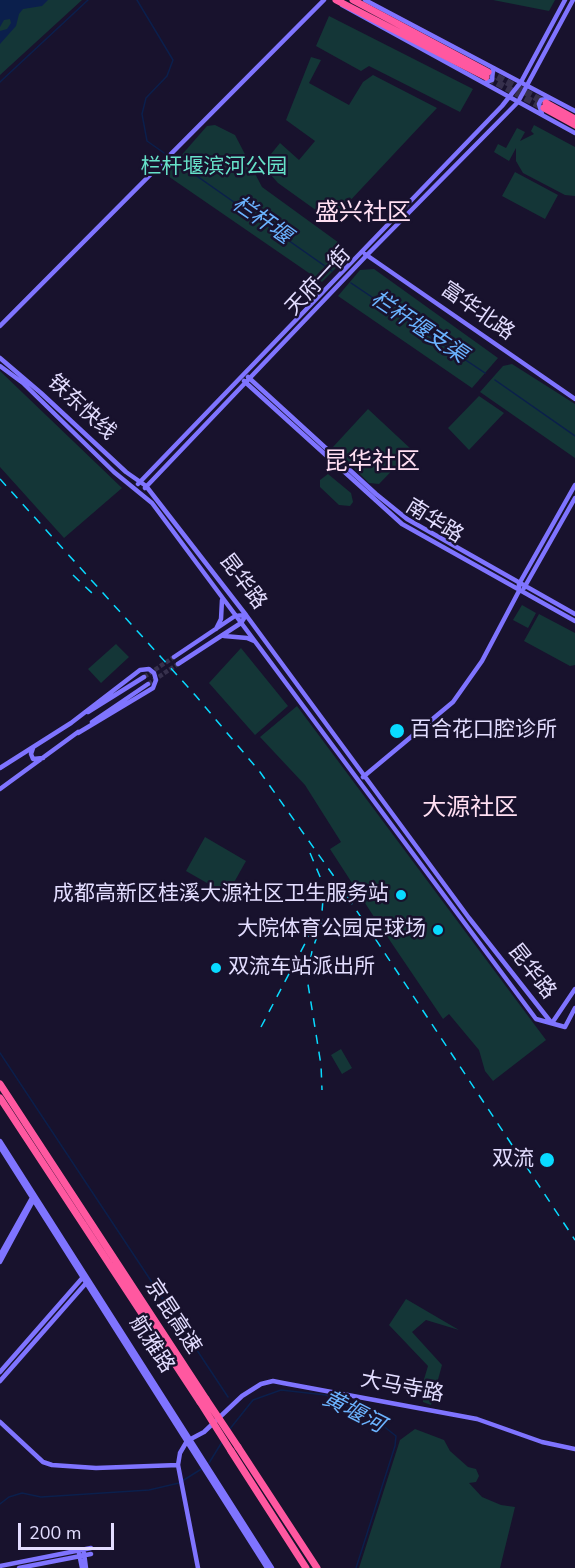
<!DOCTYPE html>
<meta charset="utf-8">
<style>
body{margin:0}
#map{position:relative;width:575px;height:1568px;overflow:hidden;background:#18122d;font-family:"Nunito Sans",sans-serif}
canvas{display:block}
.scale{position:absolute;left:18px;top:1523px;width:96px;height:27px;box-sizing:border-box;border:3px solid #e3ddff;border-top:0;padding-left:8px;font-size:18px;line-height:21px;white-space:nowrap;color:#e3ddff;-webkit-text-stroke:4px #18122d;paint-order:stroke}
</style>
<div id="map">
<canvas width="575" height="1568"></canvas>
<div class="scale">200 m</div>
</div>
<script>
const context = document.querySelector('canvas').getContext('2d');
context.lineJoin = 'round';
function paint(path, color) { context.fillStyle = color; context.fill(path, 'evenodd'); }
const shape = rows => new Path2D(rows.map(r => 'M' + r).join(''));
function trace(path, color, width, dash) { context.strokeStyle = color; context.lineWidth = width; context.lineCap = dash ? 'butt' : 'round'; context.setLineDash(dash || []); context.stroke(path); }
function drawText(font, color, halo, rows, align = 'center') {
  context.font = font + ' "Nunito Sans","Noto Sans SC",sans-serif'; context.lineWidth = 5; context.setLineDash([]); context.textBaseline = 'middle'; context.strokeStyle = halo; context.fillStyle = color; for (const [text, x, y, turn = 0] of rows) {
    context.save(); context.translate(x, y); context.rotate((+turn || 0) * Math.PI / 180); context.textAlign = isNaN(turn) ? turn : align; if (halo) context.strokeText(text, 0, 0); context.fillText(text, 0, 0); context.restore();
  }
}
paint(shape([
 [0,0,82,0,0,75],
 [493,0,555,0,549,11],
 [329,16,473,89,460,112,369,66,361,71,316,46],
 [311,57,321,60,309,83,349,105,363,82,373,75,437,108,331,221,278,183,262,165,280,143,299,160,315,141,286,120],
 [215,125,235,135,262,187,346,248,345,259,322,282,165,174,207,126],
 [534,125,575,147,575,196,565,195,523,173,516,161,516,148,509,161,494,152,498,144,506,148,517,128,525,132,520,141,534,134,531,131],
 [515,172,558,195,545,219,502,196],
 [374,269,498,358,472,388,338,296,360,270],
 [512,364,575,404,575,458,480,392,503,366],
 [0,371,122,488,64,538,0,467],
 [479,396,504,413,469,450,448,428],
 [368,409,412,450,379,484,369,483,333,447],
 [328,474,351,493,353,502,350,506,339,505,320,487,320,480],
 [522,605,536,613,528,628,513,620],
 [539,614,575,633,575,665,570,666,524,641],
 [116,644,129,657,101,683,88,669],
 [241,648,288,706,255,735,209,683],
 [297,706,546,1040,493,1081,485,1071,479,1050,449,1014,443,1019,376,920,330,849,341,842,305,785,260,737],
 [205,837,246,861,232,886,226,883,221,891,186,871],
 [341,1049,352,1068,342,1074,331,1055],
 [406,1299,459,1330,426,1320,412,1332,442,1365,431,1405,423,1402,422,1386,428,1366,389,1325],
 [415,1429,444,1440,450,1451,468,1467,476,1469,479,1476,476,1482,469,1483,482,1497,501,1505,515,1507,500,1568,359,1568,400,1440]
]), '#143637');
paint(shape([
 [0,0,48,0,42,6,23,9,19,14,16,26,0,44,0,31,7,29,11,23,10,19,4,20,0,27]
]), '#0b1f4c');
trace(shape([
 [137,0,173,60,167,76,146,98,142,114,147,141,332,271],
 [0,82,88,0],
 [351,283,485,373],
 [495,380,575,436],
 [0,1053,228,1397],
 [229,1430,253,1400,281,1390,326,1395,382,1425,396,1436,395,1446,356,1568],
 [209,1463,222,1442],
 [0,1504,9,1497,22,1493,41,1497,149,1490,179,1483,203,1468]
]), '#0b1f4c', 1.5);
trace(shape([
 [144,677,174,657],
 [148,684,178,664]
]), '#36304c', 4.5, [4.5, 2]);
trace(shape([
 [488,72,546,103],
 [488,78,544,108]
]), '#36304c', 7, [7, 3.5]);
trace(shape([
 [365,0,575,111],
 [342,5,575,133],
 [484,83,492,80,493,69],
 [542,114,539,104,541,100,550,98],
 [365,254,575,399],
 [0,326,324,0],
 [0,358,41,393,126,472,146,486,246,615,469,918,550,1021],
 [0,366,23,383,114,472,152,503,536,1019,565,1027,575,1008],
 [248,377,376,494,407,519,575,614],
 [244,381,402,524,575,621],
 [138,484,502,106,521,82,565,0],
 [145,488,367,255,518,102,573,0],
 [524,588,575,498],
 [216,629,221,619,222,600],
 [224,636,247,638,254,641],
 [174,657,235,616,246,615],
 [178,664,241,623,246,615],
 [88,712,144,677],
 [92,722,148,684],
 [71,723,140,670,149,669,154,673,156,680,153,688,78,733],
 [33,748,31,754,33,759,43,758],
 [0,768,71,723],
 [363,777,453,702,482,661,519,591,519,584,575,485],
 [0,789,78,732],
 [552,1023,575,989],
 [0,1141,272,1568],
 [0,1147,267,1568],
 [0,1255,33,1196],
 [0,1262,35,1197],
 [0,1372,84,1276],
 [0,1381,87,1282],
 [0,1422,43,1462,52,1465,96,1468,178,1465],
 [79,1553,82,1568],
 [84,1553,86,1568],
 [0,1566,91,1548],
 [19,1568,91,1554],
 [198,1568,178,1465,180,1453,187,1441,204,1432,242,1396,261,1384,273,1381,283,1383,477,1419,542,1442,575,1449]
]), '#7f74ff', 4.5);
trace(shape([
 [336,0,486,77],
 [353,0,488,72],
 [546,103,575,119],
 [544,108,575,125],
 [0,1084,206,1399],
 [0,1098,200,1402],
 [238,1447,317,1568],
 [231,1451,306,1568]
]), '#ff58a0', 7);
trace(shape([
 [0,479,196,696,260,772,333,875,575,1240],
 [73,575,93,594],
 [310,853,321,879,323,899,321,925,312,951,307,978,321,1065,322,1090],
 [261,1027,310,934]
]), '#09daff', 1.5, [9, 8]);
trace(shape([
 [206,1399,238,1447],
 [200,1402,231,1451]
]), '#ff58a0', 7);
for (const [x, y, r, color] of [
 [397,731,8,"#09daff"],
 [401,895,6,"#09daff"],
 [438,930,6,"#09daff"],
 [216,968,6,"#09daff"],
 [547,1160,8,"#09daff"]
]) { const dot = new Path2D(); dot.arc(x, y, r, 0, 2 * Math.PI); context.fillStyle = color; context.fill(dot); trace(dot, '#18122d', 2); }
drawText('21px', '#66e2c9', '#18122d', [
 ["栏杆堰滨河公园",214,168]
]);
drawText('21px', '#e3ddff', '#18122d', [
 ["天府一街",319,282,-47],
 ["富华北路",477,312,35],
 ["铁东快线",81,408,43],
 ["南华路",434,522,32],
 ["昆华路",242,582,53],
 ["昆华路",531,972,52],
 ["京昆高速",172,1317,57],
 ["航雅路",151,1345,57],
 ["大马寺路",402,1388,11]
]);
drawText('21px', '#e3ddff', '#18122d', [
 ["百合花口腔诊所",410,731,"left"],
 ["成都高新区桂溪大源社区卫生服务站",389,895],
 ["大院体育公园足球场",426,930],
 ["双流车站派出所",228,968,"left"],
 ["双流",534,1160]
], 'right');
drawText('italic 22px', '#6bb3ff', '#18122d', [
 ["栏杆堰",261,221,35],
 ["栏杆堰支渠",418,328,34],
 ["黄堰河",353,1413,27]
]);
drawText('24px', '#ffdff2', '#18122d', [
 ["盛兴社区",363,214],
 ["昆华社区",372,463],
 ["大源社区",470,809]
]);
</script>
